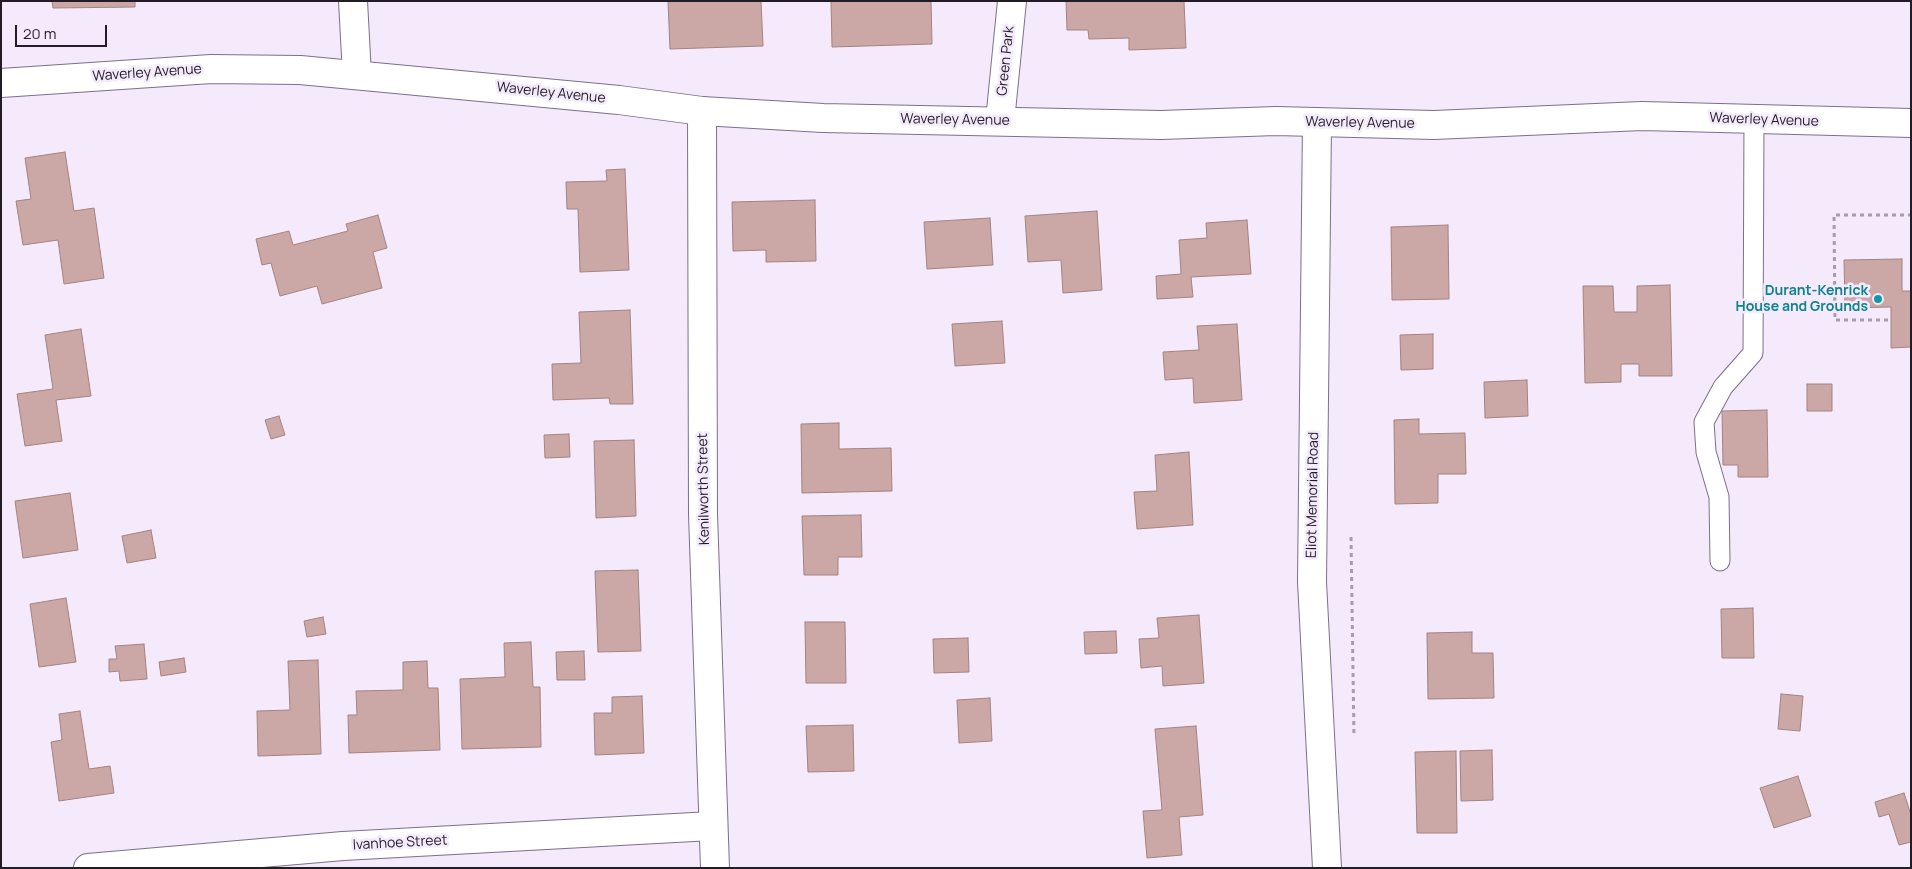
<!DOCTYPE html>
<style>
body{margin:0}
#map{position:relative;width:1912px;height:869px;overflow:hidden;background:#f4eafb;font-family:Manrope,sans-serif}
canvas{display:block}
.frame{position:absolute;inset:0;border:2px solid #211c26;pointer-events:none}
.scale{position:absolute;left:15px;top:25px;width:92px;height:22px;box-sizing:border-box;border:2px solid #211c26;border-top:0;padding-left:6px;font-size:15px;line-height:18px;white-space:nowrap;color:#211c26;-webkit-text-stroke:4px #f4eafb;paint-order:stroke}
</style>
<div id="map">
<canvas width="1912" height="869"></canvas>
<div class="frame"></div>
<div class="scale">20 m</div>
</div>
<script>
const context = document.querySelector('canvas').getContext('2d');
context.lineJoin = 'round';
function paint(path, color) { context.fillStyle = color; context.fill(path, 'evenodd'); }
const shape = rows => new Path2D(rows.map(r => 'M' + r).join(''));
function trace(path, color, width, dash) { context.strokeStyle = color; context.lineWidth = width; context.lineCap = dash ? 'butt' : 'round'; context.setLineDash(dash || []); context.stroke(path); }
function drawText(font, color, halo, rows, align = 'center') {
  context.font = font + ' Manrope,sans-serif'; context.lineWidth = 5; context.setLineDash([]); context.textBaseline = 'middle'; context.strokeStyle = halo; context.fillStyle = color; for (const [text, x, y, turn = 0] of rows) {
    context.save(); context.translate(x, y); context.rotate((+turn || 0) * Math.PI / 180); context.textAlign = isNaN(turn) ? turn : align; if (halo) context.strokeText(text, 0, 0); context.fillText(text, 0, 0); context.restore();
  }
}
const building = shape([
 [52,1,135,1,135,7,53,8,52,1],
 [668,1,761,1,763,46,670,49,668,1],
 [831,1,931,1,932,44,832,47,831,1],
 [1066,1,1184,1,1186,48,1129,50,1129,38,1089,39,1088,30,1067,30,1066,1],
 [65,152,74,211,94,208,104,278,64,284,58,240,23,245,16,201,31,199,25,158,65,152],
 [625,169,629,270,580,272,578,209,567,209,566,182,607,181,606,170,625,169],
 [815,200,816,261,766,262,766,250,733,251,732,202,815,200],
 [1097,211,1102,290,1063,293,1061,260,1028,262,1025,216,1097,211],
 [378,215,387,248,373,252,382,288,322,304,317,286,280,296,271,263,262,265,256,239,289,231,293,245,348,231,346,224,378,215],
 [990,218,993,265,927,269,924,222,990,218],
 [1247,220,1251,274,1191,277,1193,297,1157,299,1156,276,1181,274,1179,240,1207,238,1206,223,1247,220],
 [1448,225,1449,299,1392,300,1391,227,1448,225],
 [1902,259,1902,291,1911,291,1911,347,1891,348,1891,307,1845,308,1844,260,1902,259],
 [1670,285,1672,376,1639,376,1639,364,1621,364,1621,382,1585,383,1583,286,1613,286,1614,312,1637,312,1637,286,1670,285],
 [630,310,633,404,610,404,609,398,553,400,552,364,581,363,579,312,630,310],
 [1002,321,1005,363,955,366,952,324,1002,321],
 [1237,324,1242,400,1194,403,1193,378,1165,380,1163,352,1199,350,1197,326,1237,324],
 [81,329,91,396,56,400,62,441,25,446,17,394,53,389,45,335,81,329],
 [1433,334,1433,369,1401,370,1400,335,1433,334],
 [1527,380,1528,416,1485,418,1484,382,1527,380],
 [1807,384,1832,384,1832,411,1807,411,1807,384],
 [1767,410,1768,477,1738,477,1738,465,1723,465,1722,411,1767,410],
 [279,416,285,435,271,439,265,420,279,416],
 [1419,419,1419,434,1465,433,1466,474,1438,474,1438,503,1395,504,1394,420,1419,419],
 [839,423,839,449,891,448,892,491,802,493,801,424,839,423],
 [569,434,570,457,545,458,544,435,569,434],
 [634,440,636,516,596,518,594,441,634,440],
 [1189,452,1193,525,1137,529,1134,492,1157,491,1155,455,1189,452],
 [70,493,78,550,23,558,15,501,70,493],
 [861,515,862,557,838,557,838,575,804,575,802,516,861,515],
 [151,530,156,558,127,563,122,536,151,530],
 [638,570,641,651,598,652,595,571,638,570],
 [66,598,76,662,39,667,30,604,66,598],
 [1753,608,1754,658,1722,658,1721,609,1753,608],
 [1199,615,1204,683,1163,686,1162,666,1141,668,1139,639,1159,638,1157,618,1199,615],
 [323,617,326,634,307,637,304,621,323,617],
 [805,622,845,622,846,683,806,683,805,622],
 [1116,631,1117,653,1085,654,1084,632,1116,631],
 [1472,632,1472,653,1493,653,1494,698,1428,699,1427,633,1472,632],
 [968,638,969,672,934,673,933,639,968,638],
 [531,642,533,687,540,687,541,747,462,749,460,679,505,677,504,643,531,642],
 [144,644,147,679,120,681,119,671,109,672,109,659,117,659,115,646,144,644],
 [584,651,585,680,557,680,556,652,584,651],
 [184,658,186,672,161,676,159,662,184,658],
 [318,660,321,754,258,756,257,711,290,710,288,661,318,660],
 [427,661,428,688,438,688,440,750,349,753,348,715,357,715,356,691,403,690,403,662,427,661],
 [1781,694,1803,696,1800,731,1778,729,1781,694],
 [642,696,644,753,595,755,594,713,612,713,612,697,642,696],
 [990,698,992,741,959,743,957,700,990,698],
 [80,711,89,769,110,766,114,793,59,801,51,742,62,740,59,714,80,711],
 [853,725,854,771,808,772,806,726,853,725],
 [1196,726,1203,815,1179,817,1182,855,1147,858,1143,811,1162,810,1155,729,1196,726],
 [1492,750,1493,800,1461,801,1460,751,1492,750],
 [1456,751,1457,833,1417,833,1415,752,1456,751],
 [1798,776,1811,816,1774,828,1760,788,1798,776],
 [1904,793,1911,815,1911,842,1899,845,1889,814,1879,817,1875,802,1904,793]
]);
paint(building, '#cba8a6');
trace(building, '#a48280', 1);
const service = shape([
 [1720,561,1719,497,1706,452,1704,422,1723,387,1753,353,1754,119]
]);
const minor = shape([
 [353,1,357,75],
 [702,111,703,514,715,868],
 [1000,121,1012,1],
 [1317,122,1312,582,1327,868],
 [88,868,343,846,712,826]
]);
const tertiary = shape([
 [1,83,211,69,300,70,619,100,702,111,823,118,1161,125,1276,121,1434,125,1642,116,1911,123]
]);
trace(service, '#7d6f88', 21);
trace(minor, '#7d6f88', 30);
trace(tertiary, '#7d6f88', 30);
trace(shape([
 [1888,320,1835,320,1834,215,1911,215],
 [1351,537,1354,737]
]), '#a59dab', 3, [4, 4]);
trace(service, '#fff', 19);
trace(minor, '#fff', 28);
trace(tertiary, '#fff', 28);
for (const [x, y, r, color] of [
 [1878,299,5,"#0f9aa8"]
]) { const dot = new Path2D(); dot.arc(x, y, r, 0, 2 * Math.PI); context.fillStyle = color; context.fill(dot); trace(dot, '#f4eafb', 2); }
drawText('14px', '#211c26', '#f4eafb', [
 ["Green Park",1006,61,-84],
 ["Waverley Avenue",147,73,-4],
 ["Waverley Avenue",551,93,6],
 ["Waverley Avenue",955,120,1],
 ["Waverley Avenue",1764,120,2],
 ["Waverley Avenue",1360,123,1],
 ["Kenilworth Street",704,489,-91],
 ["Eliot Memorial Road",1313,495,-89],
 ["Ivanhoe Street",400,843,-3]
]);
drawText('bold 14px', '#0d838f', '#f4eafb', [
 ["Durant-Kenrick",1868,291],
 ["House and Grounds",1868,307]
], 'right');
</script>
